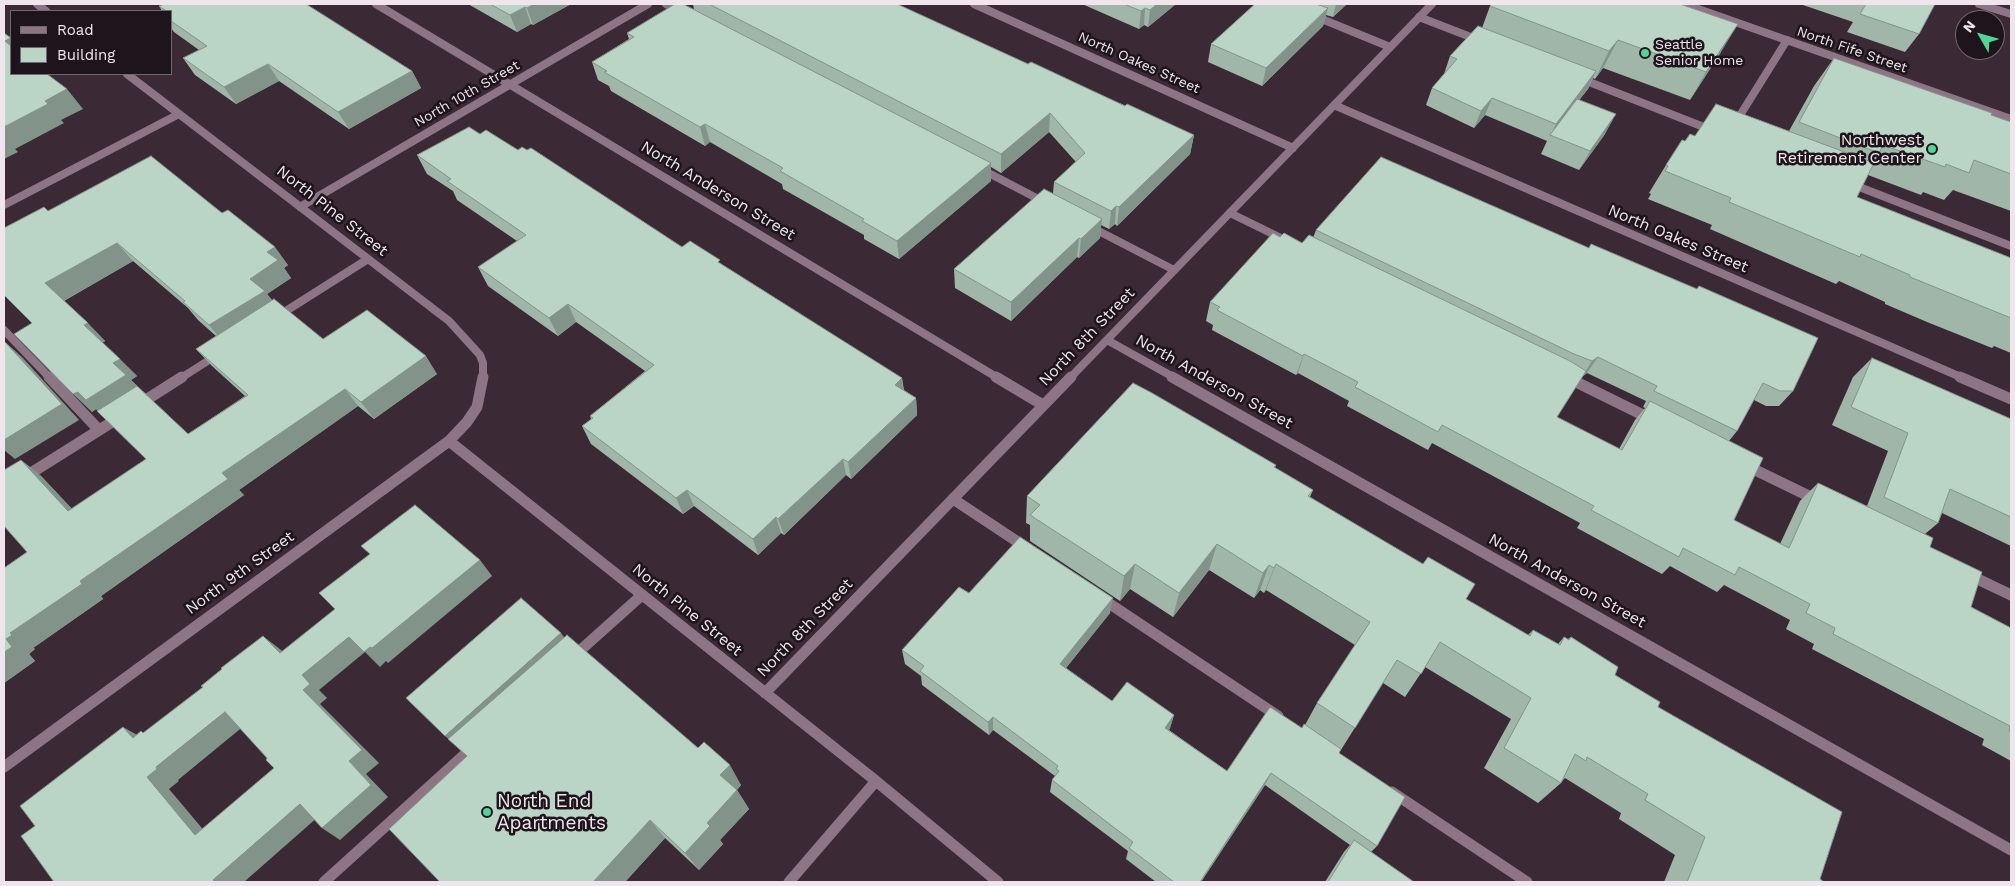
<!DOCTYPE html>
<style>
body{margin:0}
#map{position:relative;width:2015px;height:886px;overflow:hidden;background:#3b2936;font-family:"Work Sans",sans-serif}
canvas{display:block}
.frame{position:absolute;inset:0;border:5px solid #f1e5ed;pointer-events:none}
.legend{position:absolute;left:10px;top:10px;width:162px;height:65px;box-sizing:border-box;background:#1d151b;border:1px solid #72686f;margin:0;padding:6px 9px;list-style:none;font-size:15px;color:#f1e5ed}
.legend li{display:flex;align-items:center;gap:10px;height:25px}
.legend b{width:25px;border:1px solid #72686f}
.north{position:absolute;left:1955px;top:10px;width:50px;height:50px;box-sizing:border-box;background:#1d151b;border:1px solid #72686f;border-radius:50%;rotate:308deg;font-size:14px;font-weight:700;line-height:20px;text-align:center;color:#f1e5ed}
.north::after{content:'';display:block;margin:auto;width:18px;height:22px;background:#53d396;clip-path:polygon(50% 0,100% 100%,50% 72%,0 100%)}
</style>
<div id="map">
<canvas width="2015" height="886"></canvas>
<div class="frame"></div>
<ul class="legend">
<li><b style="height:6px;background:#8d7586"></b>Road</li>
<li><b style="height:14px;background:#bad4c5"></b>Building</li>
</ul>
<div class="north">N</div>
</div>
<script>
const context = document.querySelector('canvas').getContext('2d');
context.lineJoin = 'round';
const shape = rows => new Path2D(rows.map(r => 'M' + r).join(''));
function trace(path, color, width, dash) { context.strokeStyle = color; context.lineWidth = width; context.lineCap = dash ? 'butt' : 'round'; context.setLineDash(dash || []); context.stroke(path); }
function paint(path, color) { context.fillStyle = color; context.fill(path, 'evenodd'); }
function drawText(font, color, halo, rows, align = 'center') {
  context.font = font + ' "Work Sans",sans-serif'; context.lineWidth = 5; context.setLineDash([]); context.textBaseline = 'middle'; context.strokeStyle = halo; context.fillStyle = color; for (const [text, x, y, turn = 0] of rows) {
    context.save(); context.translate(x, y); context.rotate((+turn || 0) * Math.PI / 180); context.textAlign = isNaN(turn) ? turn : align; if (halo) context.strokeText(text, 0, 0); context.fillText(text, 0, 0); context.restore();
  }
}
trace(shape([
 [666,4,682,13],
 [1979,4,2011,14],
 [1312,15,1390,47],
 [1419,17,1481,41],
 [1579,78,1714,131],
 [1734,125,1787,40],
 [979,168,1046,203],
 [1849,183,2011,246],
 [1230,213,1285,240],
 [1089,226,1174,270],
 [278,316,368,259],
 [4,330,50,378],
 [181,378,217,355]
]), '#8d7586', 8);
trace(shape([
 [49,377,99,430],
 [1568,378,1651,419],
 [138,405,182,377],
 [1745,465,1817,500],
 [4,490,120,417],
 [953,499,1027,548],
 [1967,574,2011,595],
 [1101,598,1278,716],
 [574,656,642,595],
 [1392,792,1527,882],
 [324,882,474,746]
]), '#8d7586', 11);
trace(shape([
 [37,4,46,11],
 [376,4,998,378],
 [974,4,1293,148],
 [1684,4,2011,119],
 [127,74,449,321,480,355,483,363,483,378],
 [1334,105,1963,378],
 [4,205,179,114],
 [300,207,648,4],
 [1107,340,1175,378],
 [1070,378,1432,4]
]), '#8d7586', 8);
trace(shape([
 [996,377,1043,405],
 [1172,377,2011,850],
 [1960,377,2011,399],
 [449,441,876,781,998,882],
 [765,693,1071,377],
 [4,767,449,441,467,422,477,407,483,377],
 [789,882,876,781]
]), '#8d7586', 11);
paint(shape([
 [468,4,571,4,533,25,531,24,517,32],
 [693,4,897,4,1028,64,1194,135,1190,154,1117,226,1115,224,1109,229,1101,225,1100,238,1079,258,1077,257,1011,321,955,288,954,269,1053,193,1054,182,1076,162,1049,132,1001,173,991,167,991,181,899,259,864,239,864,235,783,189,782,184,710,142,705,146,611,91,609,86,598,80,592,62,629,39,627,33,694,10],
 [1082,4,1176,4,1148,27,1144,25,1139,29],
 [1255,4,1347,4,1333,17,1326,15,1323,26,1262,86,1208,62,1211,44],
 [1800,4,1935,4,1919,34,1905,52,1847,32,1853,22],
 [159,6,412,71,421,88,349,129,279,81,236,104,195,75,183,58,199,50,174,32,171,28,171,11,162,11],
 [1490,6,1721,52,1690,100,1603,68,1595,79,1593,78,1588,89,1579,100,1605,134,1579,170,1541,154,1547,141,1485,115,1474,128,1426,105,1432,88,1444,74,1450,56,1482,28],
 [1834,58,2011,122,2011,211,1953,190,1944,200,1923,192,1921,195,1868,175,1857,197,2011,258,2011,353,1994,346,1992,348,1927,322,1885,304,1885,302,1839,281,1836,284,1710,229,1712,225,1648,199,1651,194,1649,193,1666,165,1685,141,1695,136,1789,131,1814,86],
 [480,134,518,150,682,247,721,264,902,378,904,390,916,398,917,415,851,479,846,475,784,535,781,533,758,555,694,506,683,514,591,444,582,426,591,419,590,416,645,371,576,322,558,336,488,286,478,267,517,241,457,200,453,191,427,174,417,155],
 [48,211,222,213,288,265,284,268,291,278,267,294,272,300,323,339,437,374,374,419,358,406,239,490,244,495,101,596,103,599,33,648,35,649,29,654,35,661,4,683,27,552,21,460,41,476,72,509,146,459,96,409,92,412,32,323,5,296,4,297,4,228],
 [133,261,188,308,198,320,216,336,196,349,212,366,245,396,188,434,131,380,137,376,102,343,105,341,64,301],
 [1316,230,1793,391,1779,406,1766,406,1754,400,1737,431,1729,441,1734,520,1780,544,1800,501,1818,483,1867,506,1888,451,1832,425,1853,377,1872,358,2011,419,2011,546,1942,513,1938,523,1925,534,1930,547,1971,607,2011,628,2011,761,1982,745,1984,739,1812,649,1814,644,1786,629,1790,620,1724,585,1717,592,1670,566,1662,574,1577,528,1580,523,1432,443,1428,450,1347,406,1349,401,1298,373,1296,375,1212,330,1213,325,1206,321,1210,302,1280,237,1302,243,1313,238],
 [1587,373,1646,401,1643,407,1645,408,1635,420,1619,449,1557,417,1583,376],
 [1276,465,1275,468,1313,490,1310,497,1466,599,1528,635,1533,630,1558,644,1564,637,1568,639,1571,637,1615,675,1658,707,1820,879,1824,882,1664,882,1675,855,1619,819,1621,813,1565,778,1562,781,1561,783,1538,803,1484,768,1511,719,1425,667,1405,697,1383,683,1339,753,1377,846,1371,852,1414,882,1325,882,1344,852,1350,845,1265,785,1201,882,1156,882,1126,859,1128,851,1050,792,1052,780,1055,776,993,730,989,735,922,685,921,676,905,664,902,650,969,593,1110,613,1066,668,1112,701,1174,715,1170,728,1169,730,1227,771,1302,728,1305,725,1317,703,1355,645,1266,590,1264,593,1260,590,1254,598,1209,570,1173,617,1130,589,1120,601,1030,541,1030,525,1026,523,1027,496],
 [564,637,741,785,737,790,749,809,720,840,723,844,699,870,665,838,625,882,440,882,467,756]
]), '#a0b6a9');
paint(shape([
 [534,4,571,4,533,25,527,8],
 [1157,4,1176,4,1148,27,1150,10],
 [1336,4,1347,4,1333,17],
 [525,7,531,24,517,32,510,15],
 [1145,8,1144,25,1139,29,1141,11],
 [1328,8,1323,26,1262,86,1266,68],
 [1738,24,1721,52,1690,100,1706,72],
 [11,38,11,48,5,41],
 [1618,40,1603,68,1595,79,1609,51],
 [268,64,279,81,236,104,224,87],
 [412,71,421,88,349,129,338,112],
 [1596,71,1588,89,1552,135,1551,135,1556,124],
 [67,89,83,109,61,120,64,123,15,149,18,152,4,159,4,127,45,101],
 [1492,98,1485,115,1474,128,1481,111],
 [1050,113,1049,132,1001,173,1001,154],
 [1616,114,1605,134,1579,170,1590,151],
 [705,124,710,142,705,146,700,127],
 [1194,135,1190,154,1117,226,1119,207],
 [991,163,991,181,899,259,897,241],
 [1116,206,1115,224,1109,229,1111,211],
 [1102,219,1100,238,1079,258,1081,239],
 [1079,238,1077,257,1011,321,1011,302],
 [117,243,133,261,63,301,45,283],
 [275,247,288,265,284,268,291,278,267,294,278,309,224,343,209,325,267,252],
 [568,304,576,322,558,336,549,318],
 [88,323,105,341,102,343,84,325],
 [5,342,22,357,79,420,15,459,4,450],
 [1304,354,1298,373,1296,375,1303,356],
 [426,356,437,374,374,419,361,402],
 [1598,357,1587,373,1582,377,1592,361],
 [120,359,137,376,131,380,143,393,105,417,96,409,92,412,73,394,113,363],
 [902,378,904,396,895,385],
 [345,389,358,406,239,490,244,495,101,596,103,599,33,648,35,649,29,654,35,661,4,683,4,652,6,639,10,633,222,473],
 [916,398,917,415,851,479,848,462],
 [843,459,846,475,784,535,778,519],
 [21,460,41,476,89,527,68,511],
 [687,490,694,506,683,514,676,498],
 [776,517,781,533,758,555,753,539],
 [1217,544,1209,570,1173,617,1179,593],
 [480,560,492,576,388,663,386,661,380,667,365,652,319,690,327,698,320,704,379,763,366,774,388,797,340,840,322,828,349,761,303,690,302,675,349,637],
 [1135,564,1130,589,1120,601,1124,576],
 [1276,564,1266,590,1264,593,1274,568],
 [1269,565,1260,590,1254,598,1263,573],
 [1113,598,1110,613,1058,678,1060,664],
 [561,633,572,648,460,749,445,736],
 [263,636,281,650,298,667,280,653],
 [225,712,245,725,178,780,179,781,169,789,217,846,195,835,147,777,156,767],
 [1174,715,1170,728,1161,741,1165,728],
 [993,717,993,730,989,735,988,722],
 [123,727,146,740,133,738],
 [730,765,741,785,732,795,720,775],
 [1271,773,1265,785,1201,882,1200,882],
 [737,790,749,809,720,840,723,844,699,870,685,853,707,823],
 [300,804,319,816,244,882,215,882,213,880],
 [650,820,665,838,625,882,595,882,594,881]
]), '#82948a');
const building = shape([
 [164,4,306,4,412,71,338,112,268,64,224,87,183,58,207,46,171,21,171,11,166,11,159,6,164,4],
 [490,4,534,4,527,8,525,7,510,15,490,4],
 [675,4,683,4,991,163,897,241,862,221,864,219,780,171,783,168,705,124,700,127,604,72,607,71,592,62,634,37,627,33,675,4],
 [709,4,897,4,1028,64,1031,62,1125,106,1127,104,1194,135,1119,207,1116,206,1111,211,1054,182,1085,153,1050,113,1001,154,709,4],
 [1124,4,1157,4,1150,10,1145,8,1141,11,1124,4],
 [1255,4,1316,4,1328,8,1266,68,1211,44,1255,4],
 [1492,4,1680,4,1738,24,1706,72,1618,40,1609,51,1490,6,1492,4],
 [1865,4,1935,4,1919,34,1860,14,1866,4,1865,4],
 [1478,26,1596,71,1556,124,1492,98,1481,111,1432,88,1457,59,1450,56,1478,26],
 [4,33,11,38,5,41,11,46,11,74,47,74,67,89,45,101,48,104,4,127,4,33],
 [1834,58,1992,113,1991,115,2011,122,2011,174,1974,160,1969,173,1946,164,1945,167,1883,145,1879,153,1799,122,1834,58],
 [1577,99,1616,114,1590,151,1550,135,1577,99],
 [1716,104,1874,163,1857,197,2011,258,2011,318,1910,277,1910,275,1861,254,1860,257,1729,202,1731,198,1665,171,1668,166,1666,165,1682,140,1685,141,1690,134,1695,136,1716,104],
 [469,127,480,134,486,130,518,150,522,147,527,150,531,148,682,247,690,241,720,260,718,262,902,378,895,385,916,398,848,462,843,459,778,519,776,517,753,539,687,490,676,498,582,426,593,418,590,416,654,365,568,304,549,318,478,267,526,235,447,181,451,179,417,155,469,127],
 [151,156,222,213,228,210,275,247,267,252,278,260,250,279,265,291,209,325,183,302,185,301,117,243,45,283,88,323,84,325,120,359,113,363,126,375,86,400,78,392,73,394,14,334,32,323,4,295,4,228,44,207,48,211,151,156],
 [1381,157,1589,248,1591,244,1697,289,1699,286,1818,338,1793,391,1780,391,1763,383,1737,431,1654,391,1657,386,1598,357,1592,361,1574,354,1316,230,1381,157],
 [1044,189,1102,219,1081,239,1079,238,1011,302,954,269,1044,189],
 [1273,233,1280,237,1284,233,1302,243,1309,235,1570,361,1586,371,1557,417,1622,450,1650,401,1763,458,1734,520,1789,548,1818,483,1933,538,1930,547,1982,572,1971,607,2011,628,2011,733,2009,731,2010,726,1833,634,1835,628,1806,613,1810,604,1739,567,1735,575,1683,548,1679,557,1591,510,1594,506,1442,425,1438,432,1355,387,1358,382,1304,354,1303,356,1217,310,1220,307,1210,302,1273,233],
 [274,299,323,339,367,310,426,356,361,402,345,389,222,473,228,479,80,581,82,584,10,633,12,635,6,639,12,647,4,652,4,568,27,552,4,526,4,470,21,460,68,511,146,459,97,411,137,386,188,434,248,395,196,349,274,299],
 [4,342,5,342,62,404,4,440,4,342],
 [1872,358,2011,419,2011,517,1950,489,1938,523,1884,497,1908,433,1851,407,1872,358],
 [1133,383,1152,393,1276,465,1274,467,1313,490,1308,496,1423,564,1428,557,1475,584,1466,599,1530,636,1533,630,1560,645,1564,637,1569,640,1571,637,1618,667,1615,675,1660,702,1658,707,1842,812,1820,879,1824,882,1687,882,1705,837,1645,800,1648,794,1587,757,1586,761,1575,754,1561,783,1504,748,1531,698,1440,642,1421,674,1397,660,1355,728,1317,703,1370,622,1276,564,1274,568,1269,565,1263,573,1217,544,1179,593,1135,564,1124,576,1030,515,1040,505,1027,496,1133,383],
 [415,505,480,560,372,648,370,647,364,652,349,637,302,675,310,684,303,690,362,750,349,761,371,785,322,828,300,804,213,880,215,882,54,882,21,836,35,826,20,806,123,727,133,738,141,731,143,733,203,687,201,686,222,669,221,668,263,636,280,653,335,609,319,593,370,554,361,546,415,505],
 [225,712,267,758,266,760,274,768,195,835,147,777,157,769,156,767,225,712],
 [1020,537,1113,598,1060,664,1112,701,1127,682,1174,715,1165,728,1227,771,1270,707,1302,728,1304,724,1341,749,1339,753,1405,797,1377,846,1271,773,1200,882,1174,882,1129,848,1133,842,1052,780,1059,771,1056,769,1058,766,993,717,988,722,920,671,924,666,902,650,959,587,969,593,1020,537],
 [521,598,561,633,445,736,406,698,521,598],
 [567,635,698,748,704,742,730,765,720,775,737,790,707,823,710,826,685,853,650,820,594,881,595,882,440,882,389,829,467,756,448,739,567,635],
 [1354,840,1414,882,1328,882,1354,840]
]);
paint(building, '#bad4c5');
trace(building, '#82948a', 1);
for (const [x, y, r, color] of [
 [1645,53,5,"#53d396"],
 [1932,149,5,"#53d396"],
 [487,812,5,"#53d396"]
]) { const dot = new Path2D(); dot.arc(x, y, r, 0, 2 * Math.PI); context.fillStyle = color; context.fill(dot); trace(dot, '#1d151b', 2); }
drawText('14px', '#f1e5ed', '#1d151b', [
 ["Seattle",1655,45],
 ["Senior Home",1655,61]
], 'left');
drawText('14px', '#f1e5ed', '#1d151b', [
 ["North Fife Street",1852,50,19],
 ["North Oakes Street",1139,63,24],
 ["North 10th Street",467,94,-30]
]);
drawText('16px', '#f1e5ed', '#1d151b', [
 ["Northwest",1922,140],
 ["Retirement Center",1922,158]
], 'right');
drawText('16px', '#f1e5ed', '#1d151b', [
 ["North Anderson Street",718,191,31],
 ["North Pine Street",332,211,38],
 ["North Oakes Street",1678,239,23],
 ["North 8th Street",1087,337,-46],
 ["North Anderson Street",1214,382,29],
 ["North 9th Street",240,573,-36],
 ["North Anderson Street",1567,581,29],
 ["North Pine Street",687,610,39],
 ["North 8th Street",805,628,-46]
]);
drawText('19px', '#f1e5ed', '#1d151b', [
 ["North End",497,801],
 ["Apartments",497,823]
], 'left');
</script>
